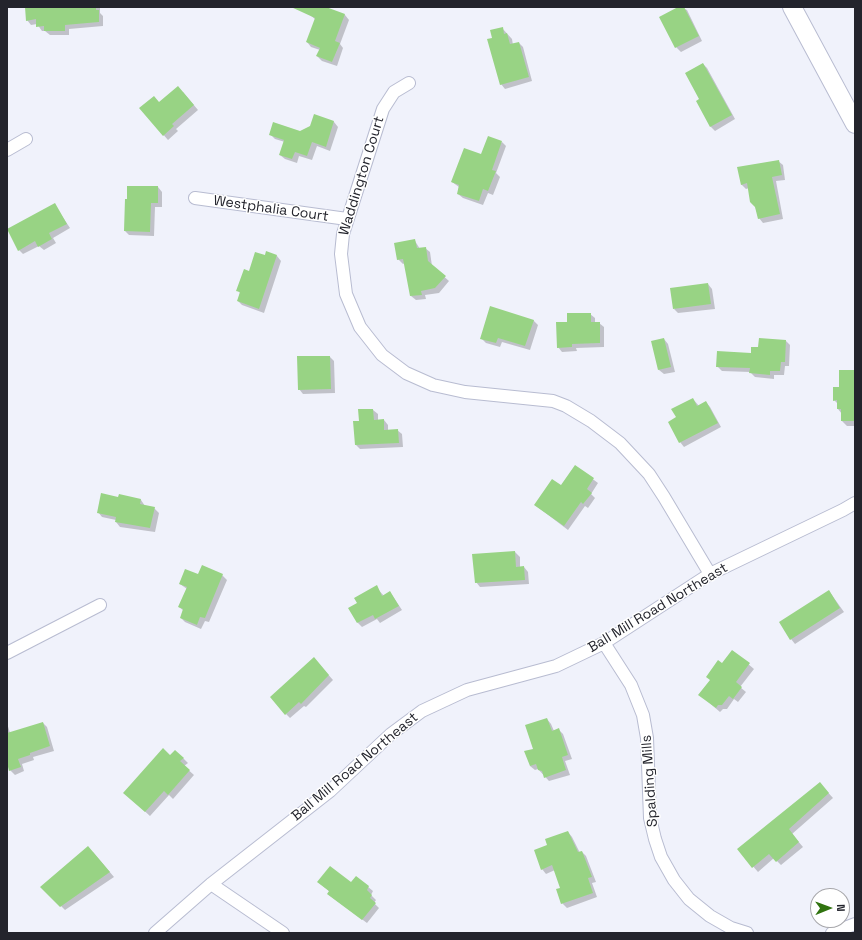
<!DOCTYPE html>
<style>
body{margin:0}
#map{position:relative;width:862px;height:940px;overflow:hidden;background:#f0f2fb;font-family:"Space Grotesk",sans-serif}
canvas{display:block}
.frame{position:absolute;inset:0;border:8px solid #23242c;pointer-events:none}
.north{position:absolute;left:810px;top:888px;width:40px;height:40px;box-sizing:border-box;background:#fff;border:1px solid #a7a7ab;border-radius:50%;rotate:89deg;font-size:11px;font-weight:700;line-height:16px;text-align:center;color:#23242c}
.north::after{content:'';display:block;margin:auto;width:14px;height:18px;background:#30730f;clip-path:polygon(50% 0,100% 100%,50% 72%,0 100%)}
</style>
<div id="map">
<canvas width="862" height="940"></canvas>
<div class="frame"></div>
<div class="north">N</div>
</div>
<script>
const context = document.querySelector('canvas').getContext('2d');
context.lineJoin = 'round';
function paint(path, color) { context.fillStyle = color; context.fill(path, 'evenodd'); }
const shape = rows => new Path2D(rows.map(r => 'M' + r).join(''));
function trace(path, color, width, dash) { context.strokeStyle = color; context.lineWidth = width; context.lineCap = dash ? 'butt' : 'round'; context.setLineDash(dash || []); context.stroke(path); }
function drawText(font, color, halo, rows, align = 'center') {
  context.font = font + ' "Space Grotesk",sans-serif'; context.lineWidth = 3; context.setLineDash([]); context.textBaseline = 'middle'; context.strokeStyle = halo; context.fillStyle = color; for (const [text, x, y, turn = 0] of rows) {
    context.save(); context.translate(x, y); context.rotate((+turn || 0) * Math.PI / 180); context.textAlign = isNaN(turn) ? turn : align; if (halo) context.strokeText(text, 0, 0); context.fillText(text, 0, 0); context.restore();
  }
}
paint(shape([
 [26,7,100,7,100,13,103,16,103,26,69,29,69,35,50,35,45,31,42,31,37,24,31,25,27,20],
 [311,7,323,7,345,15,349,20,340,44,343,48,337,66,322,61,317,56,320,50,311,47,307,42,316,20,309,14],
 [681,7,687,10,702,41,681,52,676,47],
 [502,28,512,39,513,45,519,43,523,47,532,81,505,89,501,84,493,38],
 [703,64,707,68,735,119,715,131,711,127,700,99],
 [183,92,198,110,176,129,178,131,168,140,140,108,160,103],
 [315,116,334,122,338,127,330,151,317,146,312,160,299,156,297,163,285,159,280,155,285,142,275,139,270,134,300,132,311,127],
 [502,142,506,146,496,173,500,177,493,195,488,193,483,205,463,198,458,194,459,187,452,182,482,155],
 [778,161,783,165,785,180,776,181,783,219,763,223,759,218,749,188,746,189,741,184],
 [158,187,162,192,162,207,155,207,154,236,129,235,125,231],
 [54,204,70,228,53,238,56,243,44,250,39,246,23,254,19,250],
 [415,241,420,249,425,248,430,252,432,266,449,281,439,293,425,295,426,299,416,300,411,296,405,263,403,264,398,259],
 [266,253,277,256,281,261,264,313,242,305,238,301,240,293,238,291,249,272,265,256],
 [708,284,712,289,715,309,678,313,674,309],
 [590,314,595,318,595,323,599,323,604,327,604,347,576,348,577,351,562,352,558,347,568,323],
 [533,320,538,325,530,350,502,342,500,347,486,343,481,338],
 [664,339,668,344,675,372,664,374,659,370,653,342],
 [786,341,790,345,789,366,785,366,784,375,774,375,774,379,755,377,750,372,722,371,717,366],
 [330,357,334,361,335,393,303,394,299,389],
 [855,372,855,426,847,426,842,421,842,414,838,409,838,404,834,400,840,388],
 [693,399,699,406,706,402,710,407,721,427,684,447,680,442,677,418],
 [373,410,378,414,378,420,384,420,388,425,388,430,397,430,402,434,403,447,360,449,356,445,360,422],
 [575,466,598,483,591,494,595,498,588,508,585,506,568,530,535,505,561,486],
 [141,500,145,506,154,508,159,513,155,532,120,527,116,522,116,520,102,517,98,512],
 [515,552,520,557,520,568,524,567,528,572,529,584,480,587,476,582],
 [222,575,227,580,209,622,205,621,201,629,185,622,181,618,184,611,179,607,187,589,180,584,199,576],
 [376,587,384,596,390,592,402,610,380,623,377,619,362,627,358,623,358,603],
 [829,591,844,612,795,644,791,639],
 [733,651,754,669,740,687,746,692,738,702,734,699,727,709,723,709,720,712,700,695],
 [318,663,333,680,306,707,304,706,290,718,286,714],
 [547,719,551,724,554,731,559,730,563,734,572,759,565,761,570,775,549,781,538,769,535,770,530,766,534,749],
 [7,723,10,733,43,723,47,727,54,751,33,757,34,760,22,764,24,771,15,775,10,770,9,765,7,765],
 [170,756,183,758,188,763,184,766,194,775,173,799,169,795,150,816,129,797],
 [824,788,833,798,792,834,803,847,781,865,774,858,758,872,738,849],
 [568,832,572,837,580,853,582,852,586,856,596,882,592,883,597,897,567,908,562,903,561,888,555,870,546,874,542,869,549,845],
 [93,852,114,877,65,910,42,887],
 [356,877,373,891,371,895,376,900,374,903,379,908,367,923,333,898,328,894,330,892,323,886,351,883]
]), '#0003');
paint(shape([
 [25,7,96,7,96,10,99,10,99,22,65,25,65,31,44,31,44,26,36,27,36,19,26,21],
 [291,7,326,7,345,14,335,41,340,43,332,62,316,56,320,48,306,42,315,18],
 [678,7,684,7,699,36,675,48,659,17],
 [503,27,504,34,507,33,510,44,519,42,529,77,500,85,487,39,492,38,490,30],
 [703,63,732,115,710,127,696,101,699,99,685,73],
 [178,86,194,105,172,124,174,126,163,136,139,108,154,96,159,102],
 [314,114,334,121,326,147,312,142,307,156,295,152,292,159,279,155,284,140,269,135,273,122,300,131,310,126],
 [488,136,502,141,492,170,496,171,488,191,483,189,479,201,457,194,459,185,451,182,464,148,481,154],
 [779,160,782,175,772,177,780,214,758,219,755,207,750,202,747,183,741,185,737,167],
 [127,186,158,186,158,203,151,203,150,232,124,231,125,199,127,199],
 [55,203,67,224,49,233,52,239,38,247,35,241,18,251,7,229],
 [415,239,417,248,426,247,428,261,446,276,435,288,421,291,422,295,410,296,403,259,397,260,394,243],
 [266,251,277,255,259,309,237,301,240,292,236,291,244,269,249,271,255,252,265,255],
 [708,283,711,304,673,309,670,288],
 [490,306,534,320,525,346,498,338,496,343,480,339],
 [567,313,591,313,591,322,600,322,600,343,572,344,572,347,557,348,556,322,567,322],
 [664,338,671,367,658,370,651,341],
 [759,338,786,340,785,362,781,362,780,371,770,371,770,375,749,373,750,368,716,367,717,351,751,353,751,347,758,347],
 [297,356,330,356,331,389,298,390],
 [839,370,855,370,855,421,841,421,841,409,837,409,837,400,833,401,833,387,839,387],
 [693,398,697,406,706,401,718,423,679,443,668,422,676,417,671,409],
 [358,409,373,409,374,420,384,419,384,430,398,429,399,443,355,445,353,421,359,421],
 [575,465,594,478,587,489,592,493,583,504,581,502,564,526,534,505,552,479,561,485],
 [101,493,118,497,119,494,141,499,140,504,155,507,150,528,115,522,116,517,97,513],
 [515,551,516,567,524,566,525,580,475,583,472,554],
 [202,565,223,574,205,618,200,617,197,625,180,618,183,609,178,607,187,587,179,584,185,569,198,574],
 [377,585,382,596,390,591,399,606,375,619,373,615,357,623,348,608,357,603,354,598],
 [829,590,840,608,790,640,779,622],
 [732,650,750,663,736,682,742,687,733,699,729,696,722,705,718,705,716,708,698,695,710,680,706,677,718,660,722,663],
 [314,657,329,675,301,704,299,702,285,715,270,697],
 [547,718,552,731,559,728,568,755,562,757,566,770,544,778,542,771,538,770,536,764,530,766,524,751,533,749,525,725],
 [43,722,50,746,30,753,30,755,18,759,21,767,9,771,7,763,7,733],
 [163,748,170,755,175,750,184,758,180,761,190,770,168,795,164,791,145,812,123,793],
 [820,782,829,793,789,829,799,842,776,862,769,854,752,868,737,849],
 [568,831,578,852,582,851,592,877,588,878,593,893,561,904,556,889,560,888,552,865,541,870,534,850,547,845,545,839],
 [88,846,110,872,60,907,40,887],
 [330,866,351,882,356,876,369,886,367,890,372,895,370,898,376,903,362,920,327,894,329,891,317,882]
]), '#98d384');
const street = shape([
 [409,83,394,92,383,109,343,234,341,254,346,294,360,327,382,355,406,373,433,385,465,392,553,401,566,406,591,421,620,443,649,474,664,497,710,574],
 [7,150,26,139],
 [195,198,347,219],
 [604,643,631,685,643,715,647,738,650,818,655,839,661,857,674,880,689,899,710,916,731,928,747,933],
 [7,653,100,605],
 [211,884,283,933],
 [155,933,211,884,330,791,391,734,422,711,467,690,556,666,604,643,710,574,843,510,855,503],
 [832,933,855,924]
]);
const secondary = shape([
 [792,7,855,124]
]);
trace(street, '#b8bcd1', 14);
trace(secondary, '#b8bcd1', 20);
trace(street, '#fff', 12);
trace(secondary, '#fff', 18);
drawText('14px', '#23242c', '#fff', [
 ["Waddington Court",362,176,-73],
 ["Westphalia Court",271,209,8],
 ["Ball Mill Road Northeast",658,608,-31],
 ["Ball Mill Road Northeast",355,767,-40],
 ["Spalding Mills",650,781,-94]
]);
</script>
